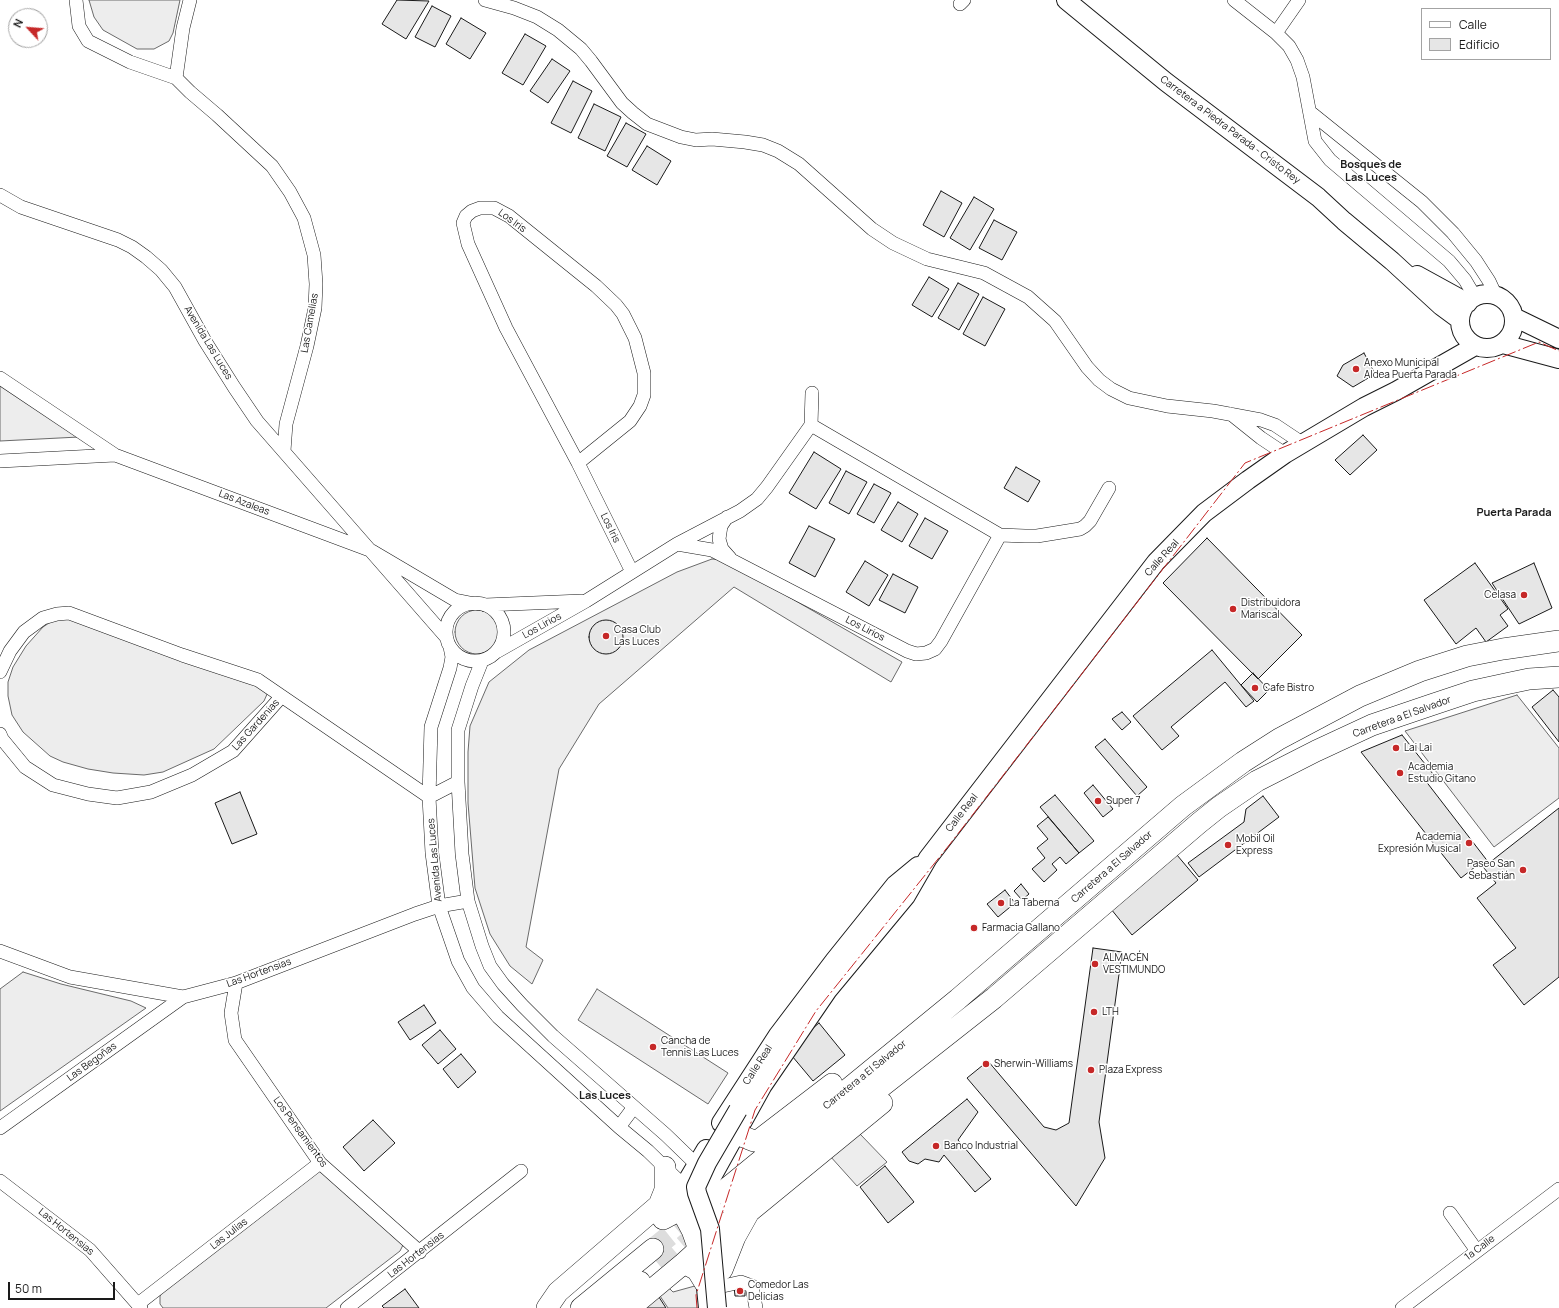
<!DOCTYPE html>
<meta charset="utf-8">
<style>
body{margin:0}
#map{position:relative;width:1559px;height:1308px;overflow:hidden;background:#fff;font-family:Manrope,sans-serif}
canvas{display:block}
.legend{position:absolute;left:1421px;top:8px;width:130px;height:52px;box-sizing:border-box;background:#fff;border:1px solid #a3a3a3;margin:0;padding:5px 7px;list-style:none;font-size:12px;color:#1a1a1a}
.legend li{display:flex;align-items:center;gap:8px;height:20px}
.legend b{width:20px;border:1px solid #a3a3a3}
.north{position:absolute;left:8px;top:8px;width:40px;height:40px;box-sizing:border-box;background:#fff;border:1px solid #a3a3a3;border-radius:50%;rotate:296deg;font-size:11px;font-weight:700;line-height:16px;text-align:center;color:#1a1a1a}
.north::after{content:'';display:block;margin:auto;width:14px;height:18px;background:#c62828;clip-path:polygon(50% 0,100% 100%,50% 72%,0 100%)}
.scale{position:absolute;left:8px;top:1282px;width:107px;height:18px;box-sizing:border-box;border:2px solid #1a1a1a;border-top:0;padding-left:5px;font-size:12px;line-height:14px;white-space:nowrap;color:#1a1a1a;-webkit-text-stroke:3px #fff;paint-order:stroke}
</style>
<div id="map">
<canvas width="1559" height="1308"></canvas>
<ul class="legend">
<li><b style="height:5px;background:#fff"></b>Calle</li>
<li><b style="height:11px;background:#e6e6e6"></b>Edificio</li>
</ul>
<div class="north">N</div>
<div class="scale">50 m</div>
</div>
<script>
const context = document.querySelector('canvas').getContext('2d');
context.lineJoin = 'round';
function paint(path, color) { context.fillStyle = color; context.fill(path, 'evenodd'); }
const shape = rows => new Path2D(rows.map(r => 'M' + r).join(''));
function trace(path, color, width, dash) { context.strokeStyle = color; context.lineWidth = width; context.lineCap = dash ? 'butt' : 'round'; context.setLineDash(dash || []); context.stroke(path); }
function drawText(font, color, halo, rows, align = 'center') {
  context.font = font + ' Manrope,sans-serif'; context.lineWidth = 3; context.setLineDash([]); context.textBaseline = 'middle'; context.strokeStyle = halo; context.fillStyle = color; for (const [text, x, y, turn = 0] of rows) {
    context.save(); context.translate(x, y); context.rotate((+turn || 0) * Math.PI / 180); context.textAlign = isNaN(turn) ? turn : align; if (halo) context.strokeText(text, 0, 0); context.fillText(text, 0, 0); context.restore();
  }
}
const built = shape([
 [89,0,180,0,173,33,169,41,154,49,137,49,103,30,94,17,89,0],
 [0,385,79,437,0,441,0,385],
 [712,559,723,560,742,570,902,662,891,682,734,587,599,704,559,769,526,947,543,960,532,984,510,966,490,934,475,888,468,803,468,752,470,726,489,682,529,650,677,572,712,559],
 '455 632a22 22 0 1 1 44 0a22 22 0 1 1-44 0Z',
 [65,618,258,682,268,692,264,701,214,749,163,772,144,775,113,773,88,769,63,762,50,756,23,732,12,715,8,696,8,682,13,667,26,646,43,627,55,619,65,618],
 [1517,695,1559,748,1559,798,1494,847,1405,731,1517,695],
 [23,972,61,984,131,1001,146,1008,0,1111,0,989,23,972],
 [597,989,728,1073,708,1104,578,1020,597,989],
 [860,1134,887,1162,857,1186,830,1156,860,1134],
 [318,1169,404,1243,400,1251,326,1308,163,1308,160,1304,160,1296,164,1287,318,1169],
 [702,1284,703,1308,668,1308,658,1293,667,1286,673,1292,702,1284]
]);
paint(built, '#ededed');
trace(built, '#6a6a6a', 1);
const building = shape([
 [397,0,429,1,406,39,382,24,397,0],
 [432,6,451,16,435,47,415,37,432,6],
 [461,18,486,33,470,59,446,44,461,18],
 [525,34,546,46,523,85,502,73,525,34],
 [552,59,570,71,548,103,530,91,552,59],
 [573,81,592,91,571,133,551,123,573,81],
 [594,104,621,117,605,151,578,138,594,104],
 [626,123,646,134,627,167,607,156,626,123],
 [647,146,671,161,657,185,632,170,647,146],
 [941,191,962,203,944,237,923,225,941,191],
 [974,197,994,209,970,250,950,238,974,197],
 [994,220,1017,232,1002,260,979,248,994,220],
 [929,277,949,289,932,317,912,305,929,277],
 [958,283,979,294,959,330,938,318,958,283],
 [983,297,1005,309,985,346,963,334,983,297],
 [1364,353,1375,374,1353,387,1337,376,1343,365,1364,353],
 [1363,435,1377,450,1350,475,1335,460,1363,435],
 [814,452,841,469,816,509,789,493,814,452],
 [1016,467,1040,481,1028,502,1004,488,1016,467],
 [846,471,867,482,849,514,829,503,846,471],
 [874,484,891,493,874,523,857,514,874,484],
 [898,502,918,514,902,542,881,530,898,502],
 [925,518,948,531,932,559,909,546,925,518],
 [809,526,835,539,815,577,789,563,809,526],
 [1207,538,1302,635,1258,679,1163,583,1207,538],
 [865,561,888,575,869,606,846,592,865,561],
 [1475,563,1508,609,1500,615,1508,626,1486,642,1476,628,1456,644,1424,600,1475,563],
 [1534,563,1552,608,1519,624,1492,583,1534,563],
 [893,574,918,587,905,613,879,600,893,574],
 '589 637a17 17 0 1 1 34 0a17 17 0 1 1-34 0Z',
 [1212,650,1254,701,1246,707,1225,682,1171,727,1179,736,1162,750,1133,716,1212,650],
 [1253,673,1269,690,1257,702,1241,685,1253,673],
 [1553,690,1559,697,1559,742,1532,707,1553,690],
 [1122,712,1131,722,1122,730,1112,719,1122,712],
 [1402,735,1433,774,1425,780,1489,863,1559,808,1559,977,1524,1005,1493,965,1516,948,1477,898,1496,883,1480,863,1461,878,1361,752,1402,735],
 [1105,739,1147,787,1137,796,1095,747,1105,739],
 [1093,785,1113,809,1103,817,1084,793,1093,785],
 [240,792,257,834,232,844,215,803,240,792],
 [1055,795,1094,841,1079,853,1040,807,1055,795],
 [1263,796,1279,817,1199,877,1188,863,1244,822,1246,809,1263,796],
 [1048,817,1079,853,1066,864,1060,857,1052,864,1057,870,1044,882,1032,869,1045,858,1037,848,1048,839,1037,826,1048,817],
 [1177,855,1198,880,1132,935,1111,909,1177,855],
 [1021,884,1029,894,1022,900,1014,891,1021,884],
 [1005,890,1015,903,998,917,987,904,1005,890],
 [1093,948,1122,952,1099,1122,1105,1158,1076,1206,967,1078,988,1061,1044,1127,1056,1130,1069,1123,1093,948],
 [424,1005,436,1023,410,1040,398,1022,424,1005],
 [819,1023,845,1055,813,1081,787,1050,819,1023],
 [440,1030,456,1049,438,1064,422,1045,440,1030],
 [461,1054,476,1072,458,1088,443,1069,461,1054],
 [967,1099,978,1112,958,1140,991,1179,975,1192,944,1155,939,1162,925,1159,918,1164,909,1161,902,1152,967,1099],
 [373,1120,395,1143,364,1171,343,1147,373,1120],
 [885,1166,914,1202,888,1223,860,1187,885,1166],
 [734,1286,745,1286,745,1296,735,1296,734,1286],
 [405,1289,419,1308,384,1308,382,1306,405,1289],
 [657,1294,666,1308,644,1308,657,1294]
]);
paint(building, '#e6e6e6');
trace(building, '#1a1a1a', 1);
trace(shape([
 [653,1249,701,1210],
 [660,1266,707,1226]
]), '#ddd', 21, [21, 10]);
const minor = shape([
 [76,0,79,26,88,41,130,62,176,78,190,92,217,115,272,166,290,192,304,218,314,255,316,284,315,308,307,346,286,424,284,451],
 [485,0,514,8,537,17,558,30,581,49,591,61,622,103,633,113,647,124,681,137,696,140,712,139,745,142,763,145,778,151,799,164,872,229,893,243,927,259,984,273,1028,297,1055,321,1087,367,1099,380,1111,389,1129,398,1167,406,1213,411,1261,420,1275,425,1302,443],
 [1234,0,1276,33,1289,46,1297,60,1303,77,1315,141,1330,160,1449,261,1465,280,1475,297],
 [960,4,964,0],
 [1276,33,1299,0],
 [176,78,183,28,190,0],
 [1310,112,1422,202,1453,233,1476,261,1489,281,1496,296],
 [0,195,21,207,118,240,132,247,146,257,161,270,175,287,205,341,234,387,257,421,446,637],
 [0,378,115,455,372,551,455,600,475,604],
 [1231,414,1261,438,1285,454],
 [811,425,1000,535,1025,536,1037,536,1080,529,1085,526,1090,521,1109,488],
 [0,461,115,455],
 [578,463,630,421,640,406,644,395,644,373,635,338,623,314,616,305,596,286,509,216,494,208,480,208,472,211,466,216,463,223,468,244,506,328,578,463,632,572],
 [727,517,721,526,719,539,722,549,730,558],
 [677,544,712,550,907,651,916,654,926,653,935,649,941,641,1000,535],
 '446 632a29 29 0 1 1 58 0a29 29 0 1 1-58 0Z',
 [485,605,582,601],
 [450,647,452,657,450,668,431,727,429,797,432,853,439,906,458,961,473,988,498,1017,619,1127,648,1151,684,1186],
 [498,651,586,601,677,544,740,511,757,499,767,487,811,425,812,393],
 [482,661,472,686,458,730,458,782,462,854,468,901,482,946,490,966,503,984,522,1005,553,1036,666,1135,697,1165],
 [0,672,10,651,24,632,43,618,57,614,69,613,182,655,258,680,429,797,458,782],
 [0,734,2,739,25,767,53,785,88,794,117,798,151,792,192,775,233,751,281,697],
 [0,951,70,977,183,997,236,983,415,914,439,906,468,901],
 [236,983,231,1013,235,1040,320,1163,420,1252],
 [619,1127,634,1107],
 [0,1128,183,997],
 [0,1181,90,1250,141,1308],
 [1450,1213,1477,1251],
 [723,1286,741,1282,752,1286,756,1308],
 [138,1304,320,1163],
 [347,1308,521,1171],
 [1402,1308,1559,1189]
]);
const secondary = shape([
 [1066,0,1166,82,1318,197,1344,221,1392,261,1441,306,1460,320],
 [1417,275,1468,303],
 '1460 321a27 27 0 1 1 54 0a27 27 0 1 1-54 0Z',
 [1514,317,1559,339],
 [1503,344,1559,359],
 [721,1123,778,1035,834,961,895,885,918,866],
 [706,1149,684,1186,701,1238,708,1308],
 [722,1268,719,1227,709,1197,707,1186,763,1085,828,990,906,896,928,858,1156,562,1204,513,1248,480,1285,454,1364,407,1396,391,1475,346]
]);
const trunk = shape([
 [739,1127,740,1132,744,1137,754,1141,759,1140,832,1084],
 [721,1193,958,999,1183,806,1243,762,1279,739,1360,696,1420,671,1467,656,1503,649,1559,641],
 [731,1205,994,998,1199,823,1219,807,1257,781,1316,751,1372,725,1431,705,1473,691,1510,683,1529,679,1559,677],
 [664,1218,684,1186],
 [719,1227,749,1212,882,1103],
 [684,1263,697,1270,705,1283],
 [722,1270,735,1237,749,1212],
 [547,1308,558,1292,659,1205,665,1190,665,1167],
 [581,1308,653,1249],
 [607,1308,640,1282],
 [630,1308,684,1263,695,1253,697,1249,697,1244,692,1230,683,1213,680,1211,676,1212,663,1219]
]);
trace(minor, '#1a1a1a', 14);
trace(secondary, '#1a1a1a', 20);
trace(trunk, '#1a1a1a', 22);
trace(minor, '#fff', 13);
trace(secondary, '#fff', 18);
trace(trunk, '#fff', 21);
const secondaryBridge = shape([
 [717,1308,710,1229,697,1193,696,1187,707,1163,738,1110]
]);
trace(secondaryBridge, '#1a1a1a', 20, []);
trace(secondaryBridge, '#fff', 18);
trace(shape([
 [697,1308,696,1295,755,1110,816,1011,950,844,1245,463,1539,342,1559,351]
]), '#c62828', 1, [14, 3, 2, 3]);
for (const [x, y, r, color] of [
 [1356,369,4,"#c62828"],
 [1524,595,4,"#c62828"],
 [1233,609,4,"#c62828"],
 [606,636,4,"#c62828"],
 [1255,688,4,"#c62828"],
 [1396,748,4,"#c62828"],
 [1400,773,4,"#c62828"],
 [1098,801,4,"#c62828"],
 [1469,843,4,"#c62828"],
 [1228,845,4,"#c62828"],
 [1523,870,4,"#c62828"],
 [1001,903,4,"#c62828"],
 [974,928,4,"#c62828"],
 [1095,964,4,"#c62828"],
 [1094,1012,4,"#c62828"],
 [653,1047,4,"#c62828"],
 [986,1064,4,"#c62828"],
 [1091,1070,4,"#c62828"],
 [936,1146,4,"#c62828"],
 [740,1291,4,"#c62828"]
]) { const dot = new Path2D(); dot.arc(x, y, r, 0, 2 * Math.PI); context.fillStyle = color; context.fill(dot); trace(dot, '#fff', 1.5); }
drawText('10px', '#1a1a1a', '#fff', [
 ["Carretera a Piedra Parada - Cristo Rey",1230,130,37],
 ["Los Iris",512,221,36],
 ["Las Camelias",310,323,-80],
 ["Avenida Las Luces",208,343,59],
 ["Las Azaleas",244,503,21],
 ["Los Iris",610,528,64],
 ["Calle Real",1162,558,-48],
 ["Los Lirios",542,626,-29],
 ["Los Lirios",865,629,27],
 ["Carretera a El Salvador",1402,717,-20],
 ["Las Gardenias",256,725,-48],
 ["Calle Real",962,813,-52],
 ["Avenida Las Luces",435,860,-95],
 ["Carretera a El Salvador",1112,867,-41],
 ["Las Hortensias",259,973,-20],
 ["Las Begoñas",92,1062,-36],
 ["Calle Real",758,1065,-57],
 ["Carretera a El Salvador",865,1075,-39],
 ["Los Pensamientos",300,1132,54],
 ["Las Hortensias",66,1232,39],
 ["Las Julias",229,1234,-38],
 ["1a Calle",1480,1248,-37],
 ["Las Hortensias",416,1255,-38]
]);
drawText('10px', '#1a1a1a', '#fff', [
 ["Anexo Municipal",1364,363],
 ["Aldea Puerta Parada",1364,375],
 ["Celasa",1516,595,"right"],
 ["Distribuidora",1241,603],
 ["Mariscal",1241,615],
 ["Casa Club",614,630],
 ["Las Luces",614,642],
 ["Cafe Bistro",1263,688],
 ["Lai Lai",1404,748],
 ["Academia",1408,767],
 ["Estudio Gitano",1408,779],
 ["Super 7",1106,801],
 ["Academia",1461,837,"right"],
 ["Expresión Musical",1461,849,"right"],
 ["Mobil Oil",1236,839],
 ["Express",1236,851],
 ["Paseo San",1515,864,"right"],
 ["Sebastián",1515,876,"right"],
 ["La Taberna",1009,903],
 ["Farmacia Gallano",982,928],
 ["ALMACÉN",1103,958],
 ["VESTIMUNDO",1103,970],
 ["LTH",1102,1012],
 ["Cancha de",661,1041],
 ["Tennis Las Luces",661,1053],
 ["Sherwin-Williams",994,1064],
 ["Plaza Express",1099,1070],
 ["Banco Industrial",944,1146],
 ["Comedor Las",748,1285],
 ["Delicias",748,1297]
], 'left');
drawText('bold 11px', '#1a1a1a', '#fff', [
 ["Bosques de",1371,165],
 ["Las Luces",1371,178],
 ["Puerta Parada",1514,513],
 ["Las Luces",605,1096]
]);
</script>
